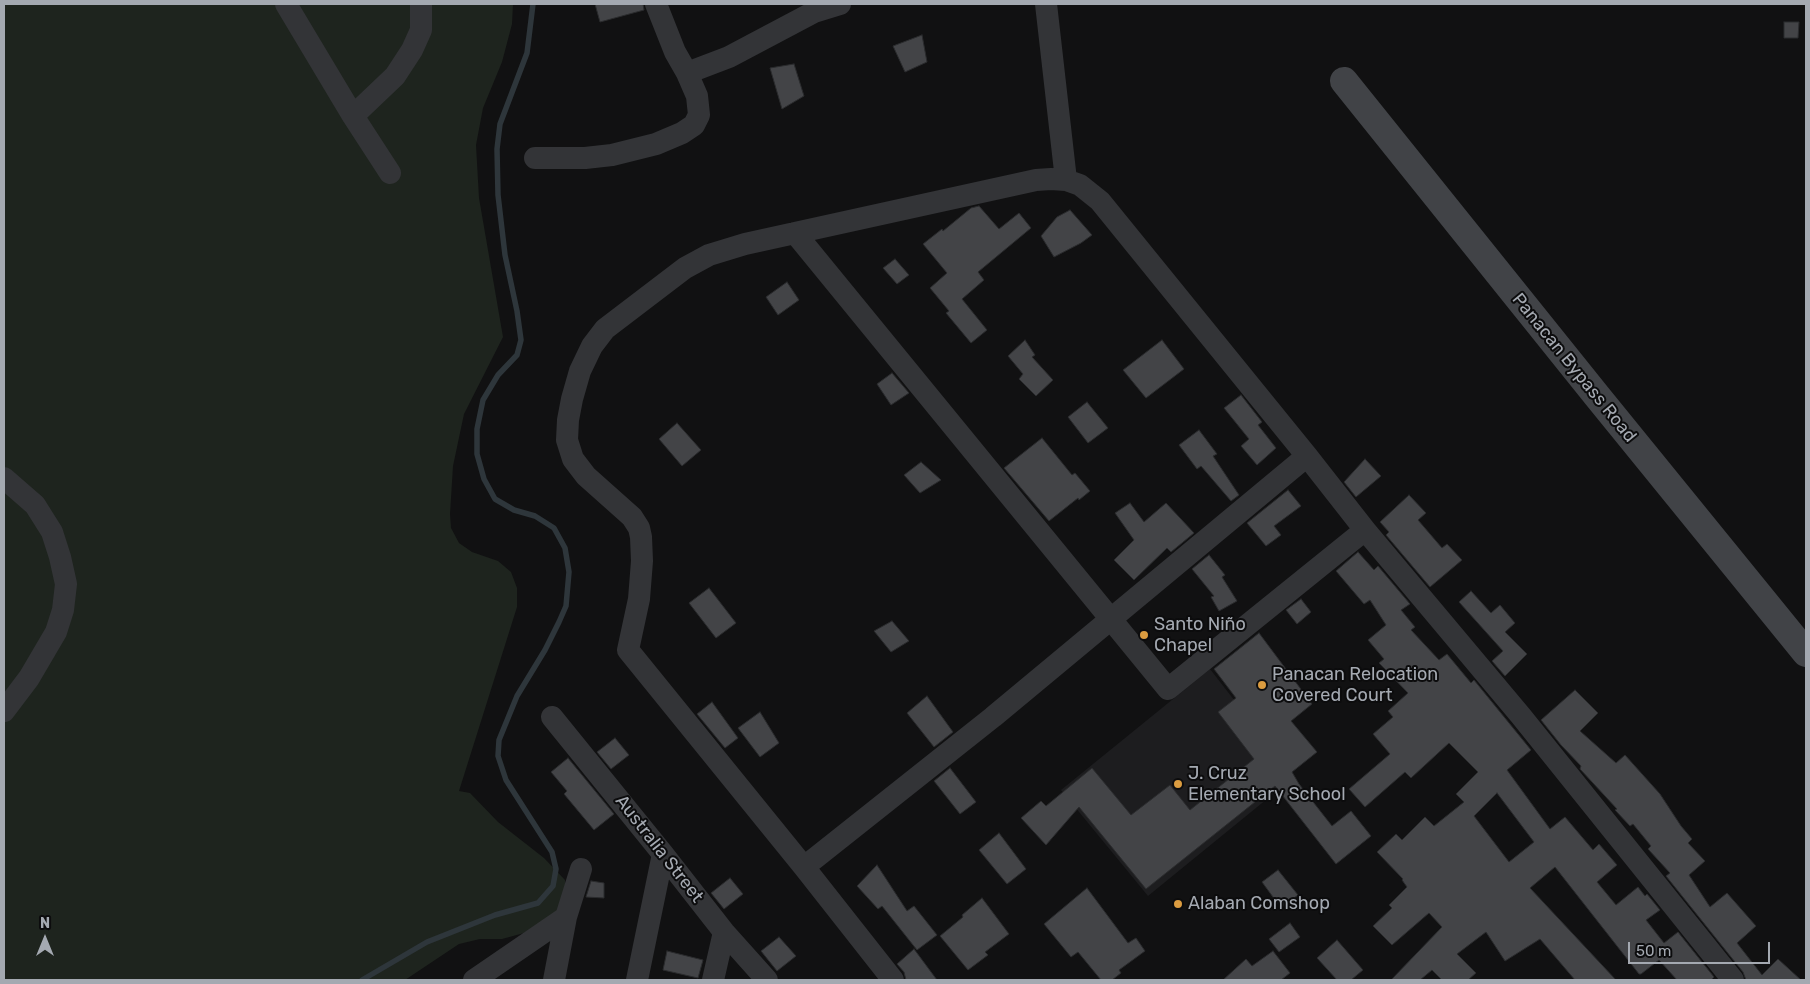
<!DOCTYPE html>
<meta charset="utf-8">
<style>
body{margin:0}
#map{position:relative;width:1810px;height:984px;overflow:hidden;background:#111112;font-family:Rubik,sans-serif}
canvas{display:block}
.frame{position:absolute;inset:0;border:5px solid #a4a9b1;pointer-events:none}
.north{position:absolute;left:20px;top:914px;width:50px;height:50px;-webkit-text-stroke:4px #0c0c0d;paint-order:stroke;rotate:0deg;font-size:14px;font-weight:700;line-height:20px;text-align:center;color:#a4a9b1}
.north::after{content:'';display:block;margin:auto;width:18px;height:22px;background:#a4a9b1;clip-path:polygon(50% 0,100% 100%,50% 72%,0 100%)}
.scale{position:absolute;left:1628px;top:942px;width:142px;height:22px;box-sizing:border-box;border:2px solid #a4a9b1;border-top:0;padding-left:6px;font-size:15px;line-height:18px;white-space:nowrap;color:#a4a9b1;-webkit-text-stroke:4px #0c0c0d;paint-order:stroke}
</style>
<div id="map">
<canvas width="1810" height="984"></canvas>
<div class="frame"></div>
<div class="north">N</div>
<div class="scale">50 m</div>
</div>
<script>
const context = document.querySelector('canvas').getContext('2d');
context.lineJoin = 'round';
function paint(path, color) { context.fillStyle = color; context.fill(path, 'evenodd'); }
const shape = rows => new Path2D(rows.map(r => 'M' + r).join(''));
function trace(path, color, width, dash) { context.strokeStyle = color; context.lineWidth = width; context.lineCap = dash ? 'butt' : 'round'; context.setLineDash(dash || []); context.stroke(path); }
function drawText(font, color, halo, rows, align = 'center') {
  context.font = font + ' Rubik,sans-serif'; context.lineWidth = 4; context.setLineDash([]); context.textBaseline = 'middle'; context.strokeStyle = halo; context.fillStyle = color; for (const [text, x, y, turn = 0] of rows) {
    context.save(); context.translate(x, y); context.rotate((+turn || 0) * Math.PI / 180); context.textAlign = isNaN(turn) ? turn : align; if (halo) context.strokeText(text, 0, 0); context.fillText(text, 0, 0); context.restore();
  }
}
paint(shape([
 [1210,669,1294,777,1148,896,1061,790]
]), '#1d1d1f');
paint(shape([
 [4,4,513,4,512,24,502,62,483,108,476,145,479,198,503,337,464,414,453,466,450,514,451,528,459,543,472,552,498,561,511,572,517,588,517,607,459,791,470,793,498,822,544,858,565,880,566,894,556,914,524,933,502,939,480,939,459,944,405,980,4,980]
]), '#1e241e');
trace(shape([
 [362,980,427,942,495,915,538,903,553,886,556,869,552,852,506,780,498,756,499,740,517,696,545,650,559,622,566,606,569,572,565,548,554,528,535,516,514,510,495,499,484,479,477,454,477,429,483,400,498,375,517,355,521,340,517,311,505,255,498,195,497,149,500,124,527,53,533,4]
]), '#2e363b', 5.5);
const building = shape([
 [595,4,643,4,644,10,600,22,595,4],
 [1784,22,1799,22,1798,38,1784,38,1784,22],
 [922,35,927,62,905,72,893,46,922,35],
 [794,64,804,96,782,109,770,68,794,64],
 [979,206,999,229,1019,213,1031,228,978,272,984,280,962,299,987,330,971,343,946,313,949,311,930,288,947,273,923,244,942,229,943,231,971,208,979,206],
 [1070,210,1092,235,1081,243,1054,257,1041,236,1057,217,1070,210],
 [895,259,909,275,897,284,883,268,895,259],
 [787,282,799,300,778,315,766,297,787,282],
 [1025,340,1035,355,1032,357,1053,380,1036,396,1019,379,1023,374,1008,356,1025,340],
 [1162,340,1184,369,1146,398,1123,370,1162,340],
 [892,373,909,393,891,405,877,384,892,373],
 [1241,395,1262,422,1258,425,1276,448,1257,465,1241,446,1249,439,1224,408,1241,395],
 [1087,402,1108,428,1088,443,1068,417,1087,402],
 [677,423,701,450,682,466,659,439,677,423],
 [1199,430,1217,454,1213,456,1239,495,1231,501,1201,466,1197,469,1179,445,1199,430],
 [1042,438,1072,475,1075,473,1090,491,1079,500,1078,498,1049,521,1004,468,1042,438],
 [1365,459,1381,476,1356,497,1344,482,1365,459],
 [921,462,941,480,920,493,904,475,921,462],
 [1288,490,1301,506,1274,526,1281,535,1266,546,1247,523,1288,490],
 [1409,495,1426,513,1418,520,1442,548,1447,544,1462,560,1430,587,1386,535,1389,532,1380,522,1409,495],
 [1130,503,1144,522,1166,503,1194,533,1171,552,1167,548,1134,580,1114,560,1134,540,1115,513,1130,503],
 [1358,552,1374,570,1378,566,1410,604,1401,610,1415,627,1411,630,1439,660,1447,654,1471,683,1474,680,1531,750,1507,770,1550,829,1565,817,1593,850,1599,844,1617,865,1597,882,1616,905,1638,887,1645,896,1647,894,1660,910,1646,920,1664,943,1678,932,1714,977,1711,980,1677,980,1659,960,1641,974,1639,974,1555,867,1530,888,1616,980,1575,980,1540,939,1505,961,1486,932,1457,954,1476,973,1468,980,1442,980,1432,970,1420,980,1391,980,1442,927,1429,913,1392,945,1373,926,1392,908,1389,905,1407,887,1402,880,1403,879,1377,852,1396,834,1402,840,1425,817,1434,826,1464,802,1456,794,1478,772,1449,743,1411,778,1405,772,1365,807,1349,789,1390,754,1373,734,1393,717,1388,711,1408,693,1379,663,1384,659,1368,640,1386,625,1370,600,1364,604,1336,571,1358,552],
 [1497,793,1534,842,1509,862,1474,816,1497,793],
 [1209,555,1225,575,1222,577,1237,601,1219,611,1211,597,1214,596,1192,569,1209,555],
 [709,588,736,623,716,638,689,603,709,588],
 [1471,591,1491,613,1500,605,1515,623,1505,632,1527,654,1505,676,1492,661,1503,651,1459,602,1471,591],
 [1301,599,1311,612,1297,624,1286,610,1301,599],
 [892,621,909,641,891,652,874,631,892,621],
 [1259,633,1312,704,1291,721,1317,752,1292,772,1299,784,1332,826,1351,811,1371,836,1336,864,1275,786,1146,889,1079,807,1046,845,1021,818,1041,801,1046,806,1092,768,1131,815,1170,785,1190,810,1254,759,1218,712,1236,698,1214,669,1259,633],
 [1575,690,1598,713,1580,731,1616,763,1625,755,1660,794,1681,826,1692,839,1688,843,1705,861,1689,875,1710,907,1727,893,1756,926,1737,943,1762,975,1778,959,1801,980,1746,980,1743,972,1666,876,1670,873,1648,849,1651,846,1633,824,1630,826,1615,810,1617,809,1580,769,1581,766,1561,745,1541,720,1575,690],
 [927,696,953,732,934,747,907,713,927,696],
 [712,702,738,738,725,748,697,714,712,702],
 [760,712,779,743,760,757,738,728,760,712],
 [615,738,629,755,611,769,597,752,615,738],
 [568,758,614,814,594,830,564,794,567,791,551,772,568,758],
 [950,768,976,802,960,814,934,781,950,768],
 [999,833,1026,869,1007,884,979,850,999,833],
 [877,865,907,911,914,906,937,935,917,950,882,906,878,909,857,886,877,865],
 [1278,870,1298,895,1281,908,1262,882,1278,870],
 [730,878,743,894,724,909,711,893,730,878],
 [591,881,604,883,604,898,586,897,591,881],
 [1087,888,1128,943,1136,938,1145,951,1119,970,1121,973,1112,980,1101,980,1078,952,1071,957,1044,924,1087,888],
 [982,898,1009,934,985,952,988,955,968,970,940,936,963,917,962,915,982,898],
 [1290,923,1300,937,1279,952,1269,939,1290,923],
 [779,937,796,956,777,971,761,951,779,937],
 [1337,940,1363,970,1351,980,1337,980,1317,958,1337,940],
 [914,949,937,980,906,980,904,972,897,964,914,949],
 [667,951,703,960,698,978,663,970,667,951],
 [1273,951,1290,973,1281,980,1223,980,1246,959,1252,966,1273,951]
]);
paint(building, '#434447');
trace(building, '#2b2c2e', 1);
trace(shape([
 [286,4,353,116,390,173],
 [1046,4,1066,180],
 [687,73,729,57,814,12,840,4],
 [353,116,395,76,412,50,421,30,421,4],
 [535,158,585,158,612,155,656,144,682,133,694,125,699,115,697,96,687,73,675,52,656,4],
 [795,233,1168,689,1365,530],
 [4,478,35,505,52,532,60,557,66,584,63,610,56,632,29,678,4,711],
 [552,717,663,854,724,932,767,980],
 [804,867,993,717,1307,456],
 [474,980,566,917],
 [554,980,566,917,581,869],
 [637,980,663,854],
 [713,980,724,932],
 [893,980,804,867,628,650,639,599,642,561,641,537,639,528,632,517,586,476,573,459,567,440,568,420,572,399,580,371,592,346,605,329,685,268,709,255,745,244,795,233,1036,180,1051,179,1066,180,1080,185,1100,201,1307,456,1365,530,1521,716,1733,980]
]), '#333437', 22);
trace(shape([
 [1344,81,1597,396,1806,653]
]), '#414347', 28);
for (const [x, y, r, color] of [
 [1144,635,5,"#db9c40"],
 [1262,685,5,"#db9c40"],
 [1178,784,5,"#db9c40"],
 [1178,904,5,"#db9c40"]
]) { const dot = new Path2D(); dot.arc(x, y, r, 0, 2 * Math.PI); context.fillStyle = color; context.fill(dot); trace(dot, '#0c0c0d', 2); }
drawText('18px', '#a4a9b1', '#0c0c0d', [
 ["Panacan Bypass Road",1574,368,51],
 ["Australia Street",659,849,52]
]);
drawText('18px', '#a4a9b1', '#0c0c0d', [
 ["Santo Niño",1154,625],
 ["Chapel",1154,646],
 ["Panacan Relocation",1272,675],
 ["Covered Court",1272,696],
 ["J. Cruz",1188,774],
 ["Elementary School",1188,795],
 ["Alaban Comshop",1188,904]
], 'left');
</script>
